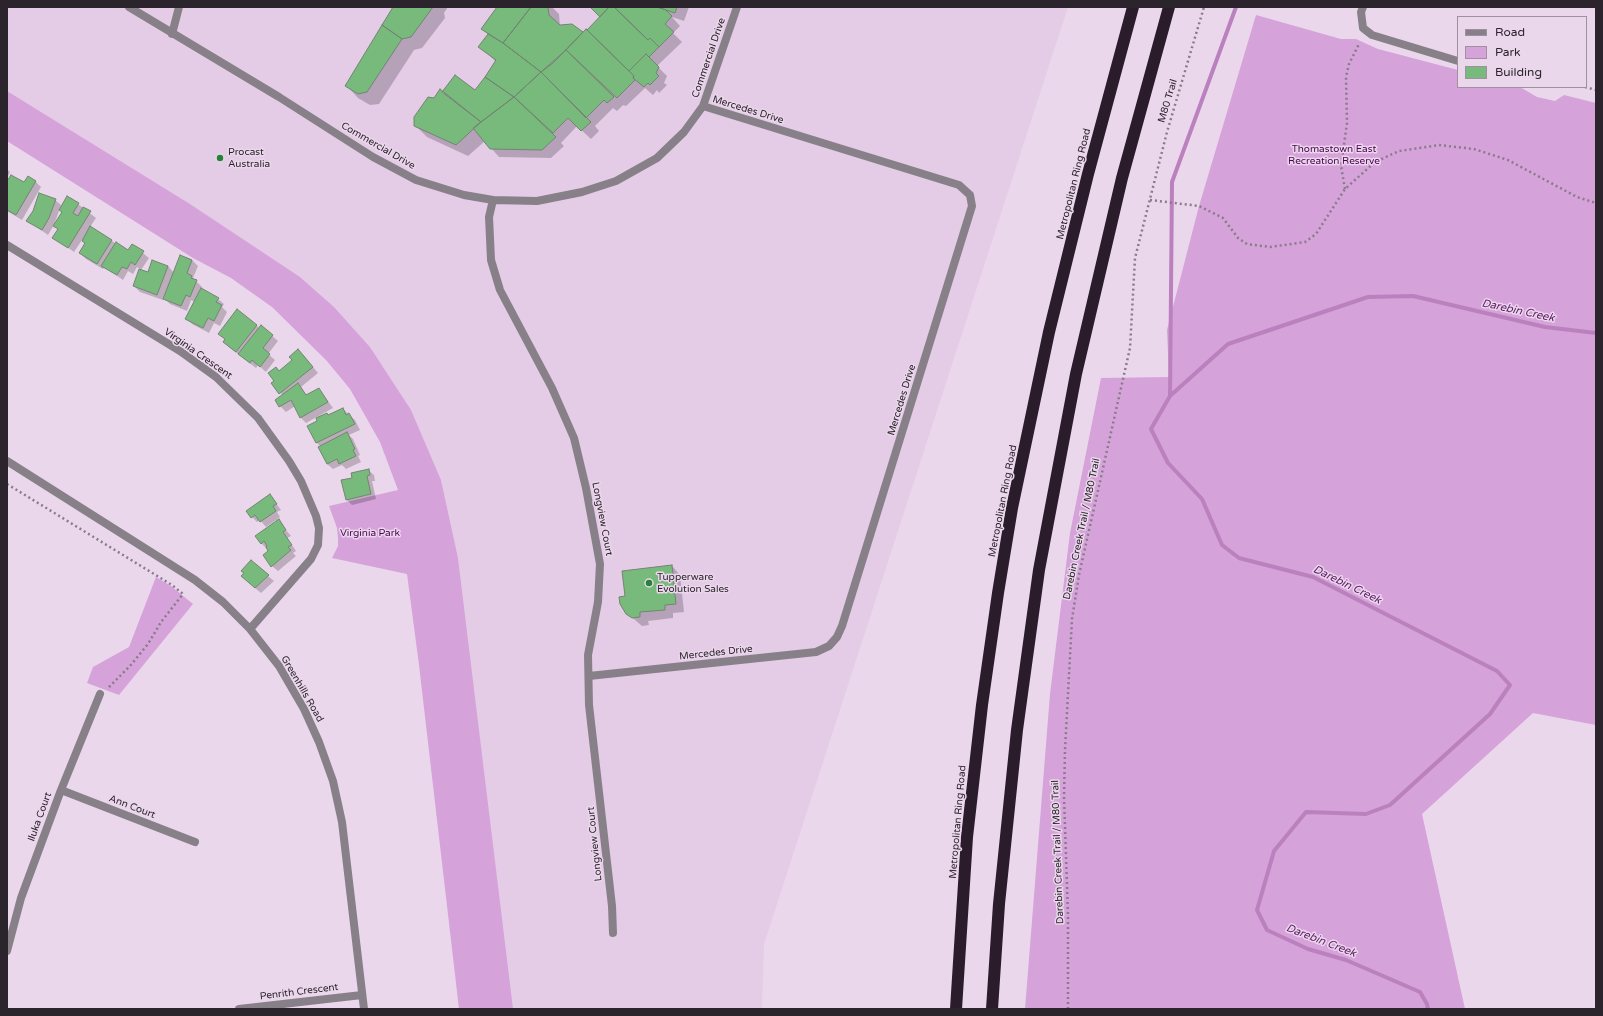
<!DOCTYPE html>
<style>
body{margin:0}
#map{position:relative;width:1603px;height:1016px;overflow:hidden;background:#ebd7ec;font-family:"Varela Round",sans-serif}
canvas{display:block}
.frame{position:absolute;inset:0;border:8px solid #2c242c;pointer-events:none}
.legend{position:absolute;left:1457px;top:16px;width:130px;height:72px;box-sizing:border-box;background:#ebd7ec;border:1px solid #9f8f9f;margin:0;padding:5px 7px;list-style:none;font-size:12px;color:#2c242c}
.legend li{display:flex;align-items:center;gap:8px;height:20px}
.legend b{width:20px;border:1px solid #9f8f9f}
</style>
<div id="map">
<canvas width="1603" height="1016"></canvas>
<div class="frame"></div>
<ul class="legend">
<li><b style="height:5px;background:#888089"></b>Road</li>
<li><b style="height:11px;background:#d5a2d9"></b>Park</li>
<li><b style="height:11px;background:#78b97c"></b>Building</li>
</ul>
</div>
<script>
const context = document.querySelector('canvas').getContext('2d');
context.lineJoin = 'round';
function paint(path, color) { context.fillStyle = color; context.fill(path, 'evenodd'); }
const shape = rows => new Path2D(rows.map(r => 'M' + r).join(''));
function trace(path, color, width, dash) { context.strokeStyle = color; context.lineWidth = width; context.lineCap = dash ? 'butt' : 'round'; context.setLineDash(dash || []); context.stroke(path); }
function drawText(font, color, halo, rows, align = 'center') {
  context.font = font + ' "Varela Round",sans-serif'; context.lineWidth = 3; context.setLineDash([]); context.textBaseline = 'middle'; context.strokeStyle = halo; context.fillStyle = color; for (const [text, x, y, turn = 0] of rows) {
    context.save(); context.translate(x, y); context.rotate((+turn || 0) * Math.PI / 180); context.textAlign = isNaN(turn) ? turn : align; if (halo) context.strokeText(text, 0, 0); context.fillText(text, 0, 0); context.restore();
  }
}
paint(shape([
 [7,7,1068,7,764,944,762,1009,512,1009,458,558,441,480,411,410,370,347,334,307,300,277,190,204,7,91]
]), '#e4cbe6');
paint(shape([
 [1256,15,1341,39,1356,39,1378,49,1458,70,1458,87,1520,87,1537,97,1555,101,1564,95,1596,103,1596,725,1533,713,1422,814,1465,1009,1025,1009,1050,694,1070,533,1101,378,1169,377,1167,330,1199,206],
 [7,91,190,204,300,277,334,307,370,347,411,410,441,480,458,558,513,1009,459,1009,419,665,407,574,332,558,338,546,338,538,337,528,329,506,398,490,380,442,350,389,326,360,272,307,231,278,193,258,7,141],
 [156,577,171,586,193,604,119,695,87,683,93,667,129,647]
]), '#d5a2d9');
paint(shape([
 [394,7,448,7,444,13,445,18,422,48,414,50,379,104,370,105,358,98,347,86],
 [499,7,552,7,559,14,560,26,572,25,583,34,587,31,600,18,591,7,689,7,684,21,672,17,680,26,673,33,682,42,657,66,667,76,664,83,667,85,659,93,657,90,653,95,645,88,626,106,623,105,617,111,613,108,595,126,599,131,591,139,577,126,561,143,564,146,551,158,499,157,485,141,468,156,427,137,415,125,434,99,442,93,475,91,496,62,480,46,489,35,483,29],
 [7,169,10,172,7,178],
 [36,182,41,187,22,220,7,211,7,183,24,184],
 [55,200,61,205,54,225,63,213,60,210,78,204,96,218,90,227,129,252,133,245,149,258,141,270,148,273,153,261,168,266,174,273,181,256,192,260,198,266,193,278,202,287,201,289,218,299,224,304,222,307,227,312,220,326,214,323,209,333,192,324,187,318,195,302,191,300,187,311,170,304,164,298,163,300,140,292,134,286,140,269,137,267,133,274,128,271,123,280,104,267,103,269,86,259,80,253,86,244,82,240,74,252,53,237,58,229,54,225,48,235,28,221],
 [256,325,259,328,261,326,278,341,268,354,275,360,266,372,258,365,256,368,230,348,224,342,226,340,219,333],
 [304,356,318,373,301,387,307,396,319,389,333,408,306,423,301,418,295,406,286,412,280,406,282,395,276,381,276,368,280,372],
 [343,409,355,420,360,430,349,435,353,439,360,455,358,456,361,462,346,469,342,465,333,469,327,464,320,446,316,442,328,416],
 [368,470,374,475,375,481,372,481,376,499,352,505,347,500,354,478],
 [270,495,281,510,277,512,280,517,277,519,291,536,287,538,296,551,293,553,296,556,278,571,272,566,269,551,261,543,277,522,276,520,266,527,260,520,257,522,252,517],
 [672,566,680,575,684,612,673,613,673,618,648,621,649,625,642,626,627,613,626,597],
 [268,576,274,581,261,593,248,582]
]), '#0003');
trace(shape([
 [1170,396,1172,182,1236,7],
 [1428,1009,1427,1004,1420,992,1346,960,1308,949,1267,930,1257,910,1274,851,1306,812,1366,814,1390,805,1490,714,1510,685,1497,671,1313,577,1239,558,1222,545,1202,499,1168,463,1151,429,1170,396,1228,344,1368,297,1413,296,1545,327,1596,333]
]), '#bb81bf', 4);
const building = shape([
 [393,7,433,7,411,37,402,39,382,25,393,7],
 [497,7,531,7,503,43,481,29,497,7],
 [531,7,548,7,549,15,560,25,572,24,583,32,553,63,541,72,503,43,531,7],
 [590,7,609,7,600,17,590,7],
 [609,7,614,7,648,40,650,38,659,47,649,57,646,54,629,71,587,30,609,7],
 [614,7,657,7,666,10,672,16,665,24,674,32,659,47,650,38,648,40,614,7],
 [657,7,677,7,675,13,657,7],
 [382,25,402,39,367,92,358,94,345,86,382,25],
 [586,29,634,76,633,78,635,80,617,98,566,50,586,29],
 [488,34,503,43,541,72,514,97,485,77,496,60,478,47,488,34],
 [566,50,614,97,607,103,604,100,586,118,541,72,566,50],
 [646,54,659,67,656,73,659,76,650,85,648,83,644,87,633,78,634,76,629,71,646,54],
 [541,72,591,122,581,131,568,118,553,133,514,97,541,72],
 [455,75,475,90,485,77,514,97,481,122,442,92,455,75],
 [440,89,481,122,456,145,414,126,414,117,428,97,434,98,440,89],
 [514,97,556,137,542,150,490,149,473,128,514,97],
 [11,175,24,182,28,176,36,181,16,215,7,210,7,181,11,175],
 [39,193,56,199,49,218,42,230,26,221,33,211,39,193],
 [67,196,79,203,73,213,78,216,83,207,91,211,68,248,52,238,58,229,53,226,62,212,59,210,67,196],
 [90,226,112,240,97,264,79,253,85,243,82,241,90,226],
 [116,242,128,250,132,244,144,251,135,265,131,262,127,269,122,267,117,275,101,266,116,242],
 [180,255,192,260,187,273,192,276,191,278,197,280,190,297,186,295,181,306,163,299,180,255],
 [152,260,168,266,157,295,133,286,139,269,148,272,152,260],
 [201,288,219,298,216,302,222,305,214,321,208,318,203,328,185,319,201,288],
 [237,309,257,325,236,352,223,342,225,339,218,334,237,309],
 [261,325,273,335,263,348,270,354,260,367,252,360,250,363,238,354,261,325],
 [298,349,313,367,279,394,271,383,274,381,268,373,276,367,279,371,292,360,289,357,298,349],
 [298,383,306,395,319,388,328,402,300,418,291,400,279,407,275,400,298,383],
 [343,408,346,415,349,413,355,424,316,443,307,426,317,421,316,418,327,413,328,415,343,408],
 [347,432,355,449,353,450,356,456,339,464,337,459,327,464,318,447,347,432],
 [369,469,370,475,367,476,371,494,346,500,341,480,352,478,351,473,369,469],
 [270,494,277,504,273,506,276,511,260,522,255,515,251,518,246,511,270,494],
 [279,519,286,530,283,532,292,545,288,547,291,550,271,567,263,555,268,551,266,547,267,546,264,541,261,544,255,536,279,519],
 [251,560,269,575,255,588,241,576,244,573,241,571,251,560],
 [672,565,676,604,665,605,665,610,640,612,640,617,632,618,626,614,620,604,619,597,625,596,622,571,672,565]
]);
paint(building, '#78b97c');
trace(building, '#728572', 1);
trace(shape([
 [1585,87,1596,90],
 [1345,189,1341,166,1347,123,1346,77,1349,64,1359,44],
 [1150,200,1199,206,1223,218,1238,238,1247,244,1270,247,1305,242,1316,234,1345,189,1375,162,1399,151,1439,145,1474,149,1508,160,1577,197,1596,203],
 [7,484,172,585,183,594,161,622,148,644,130,666,107,689],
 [1068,1009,1068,915,1064,797,1065,750,1072,619,1079,575,1130,348,1135,258,1167,132,1204,7]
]), '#897b8a', 2.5, [2, 3]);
trace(shape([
 [129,7,279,97,373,157,416,180,464,195,493,200,537,201,582,192,616,181,657,158,684,132,703,106,737,7],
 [1363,7,1361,12,1363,28,1372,35,1458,61],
 [172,34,179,7],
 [493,200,489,217,491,260,500,290,552,388,574,438,586,488,600,564,598,602,588,655,589,705,612,906,613,933],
 [7,245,180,351,216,377,258,418,289,461,301,481,316,516,319,528,318,545,311,559,250,629],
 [7,461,195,580,223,602,250,629,279,666,304,709,319,742,333,781,342,822,364,1009],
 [589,676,816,652,829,646,837,637,842,626,972,206,970,195,959,185,703,106],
 [61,790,195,842],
 [7,951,21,898,61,790,100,694],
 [239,1009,362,995]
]), '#888089', 8);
trace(shape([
 [956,1009,967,837,982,705,998,593,1012,508,1049,332,1088,174,1133,7],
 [992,1009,999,904,1017,730,1039,570,1076,374,1122,178,1169,7]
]), '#2b1c2c', 12);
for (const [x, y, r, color] of [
 [220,158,4,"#258335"],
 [649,583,4,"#258335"]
]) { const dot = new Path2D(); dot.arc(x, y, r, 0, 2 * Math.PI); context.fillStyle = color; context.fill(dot); trace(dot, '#ebd7ec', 1.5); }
drawText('10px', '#2c242c', '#ebd7ec', [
 ["Commercial Drive",709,58,-71],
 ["M80 Trail",1168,101,-73],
 ["Mercedes Drive",748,110,17],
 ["Commercial Drive",378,146,30],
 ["Metropolitan Ring Road",1074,184,-76],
 ["Virginia Crescent",198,354,35],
 ["Mercedes Drive",902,400,-73],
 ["Metropolitan Ring Road",1003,501,-79],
 ["Longview Court",602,519,79],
 ["Darebin Creek Trail / M80 Trail",1082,529,-78],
 ["Mercedes Drive",716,653,-6],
 ["Greenhills Road",302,689,60],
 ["Ann Court",132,807,21],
 ["Iluka Court",40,817,-70],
 ["Metropolitan Ring Road",958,822,-85],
 ["Longview Court",595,844,-96],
 ["Darebin Creek Trail / M80 Trail",1058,852,-92],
 ["Penrith Crescent",299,992,-7]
]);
drawText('10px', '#4b0052', '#ebd7ec', [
 ["Thomastown East",1334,149],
 ["Recreation Reserve",1334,161],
 ["Virginia Park",370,533]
]);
drawText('10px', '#2c242c', '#ebd7ec', [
 ["Procast",228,152],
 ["Australia",228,164],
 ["Tupperware",657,577],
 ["Evolution Sales",657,589]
], 'left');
drawText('italic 11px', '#5e1865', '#ebd7ec', [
 ["Darebin Creek",1518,311,12],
 ["Darebin Creek",1347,585,26],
 ["Darebin Creek",1321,941,21]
]);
</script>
